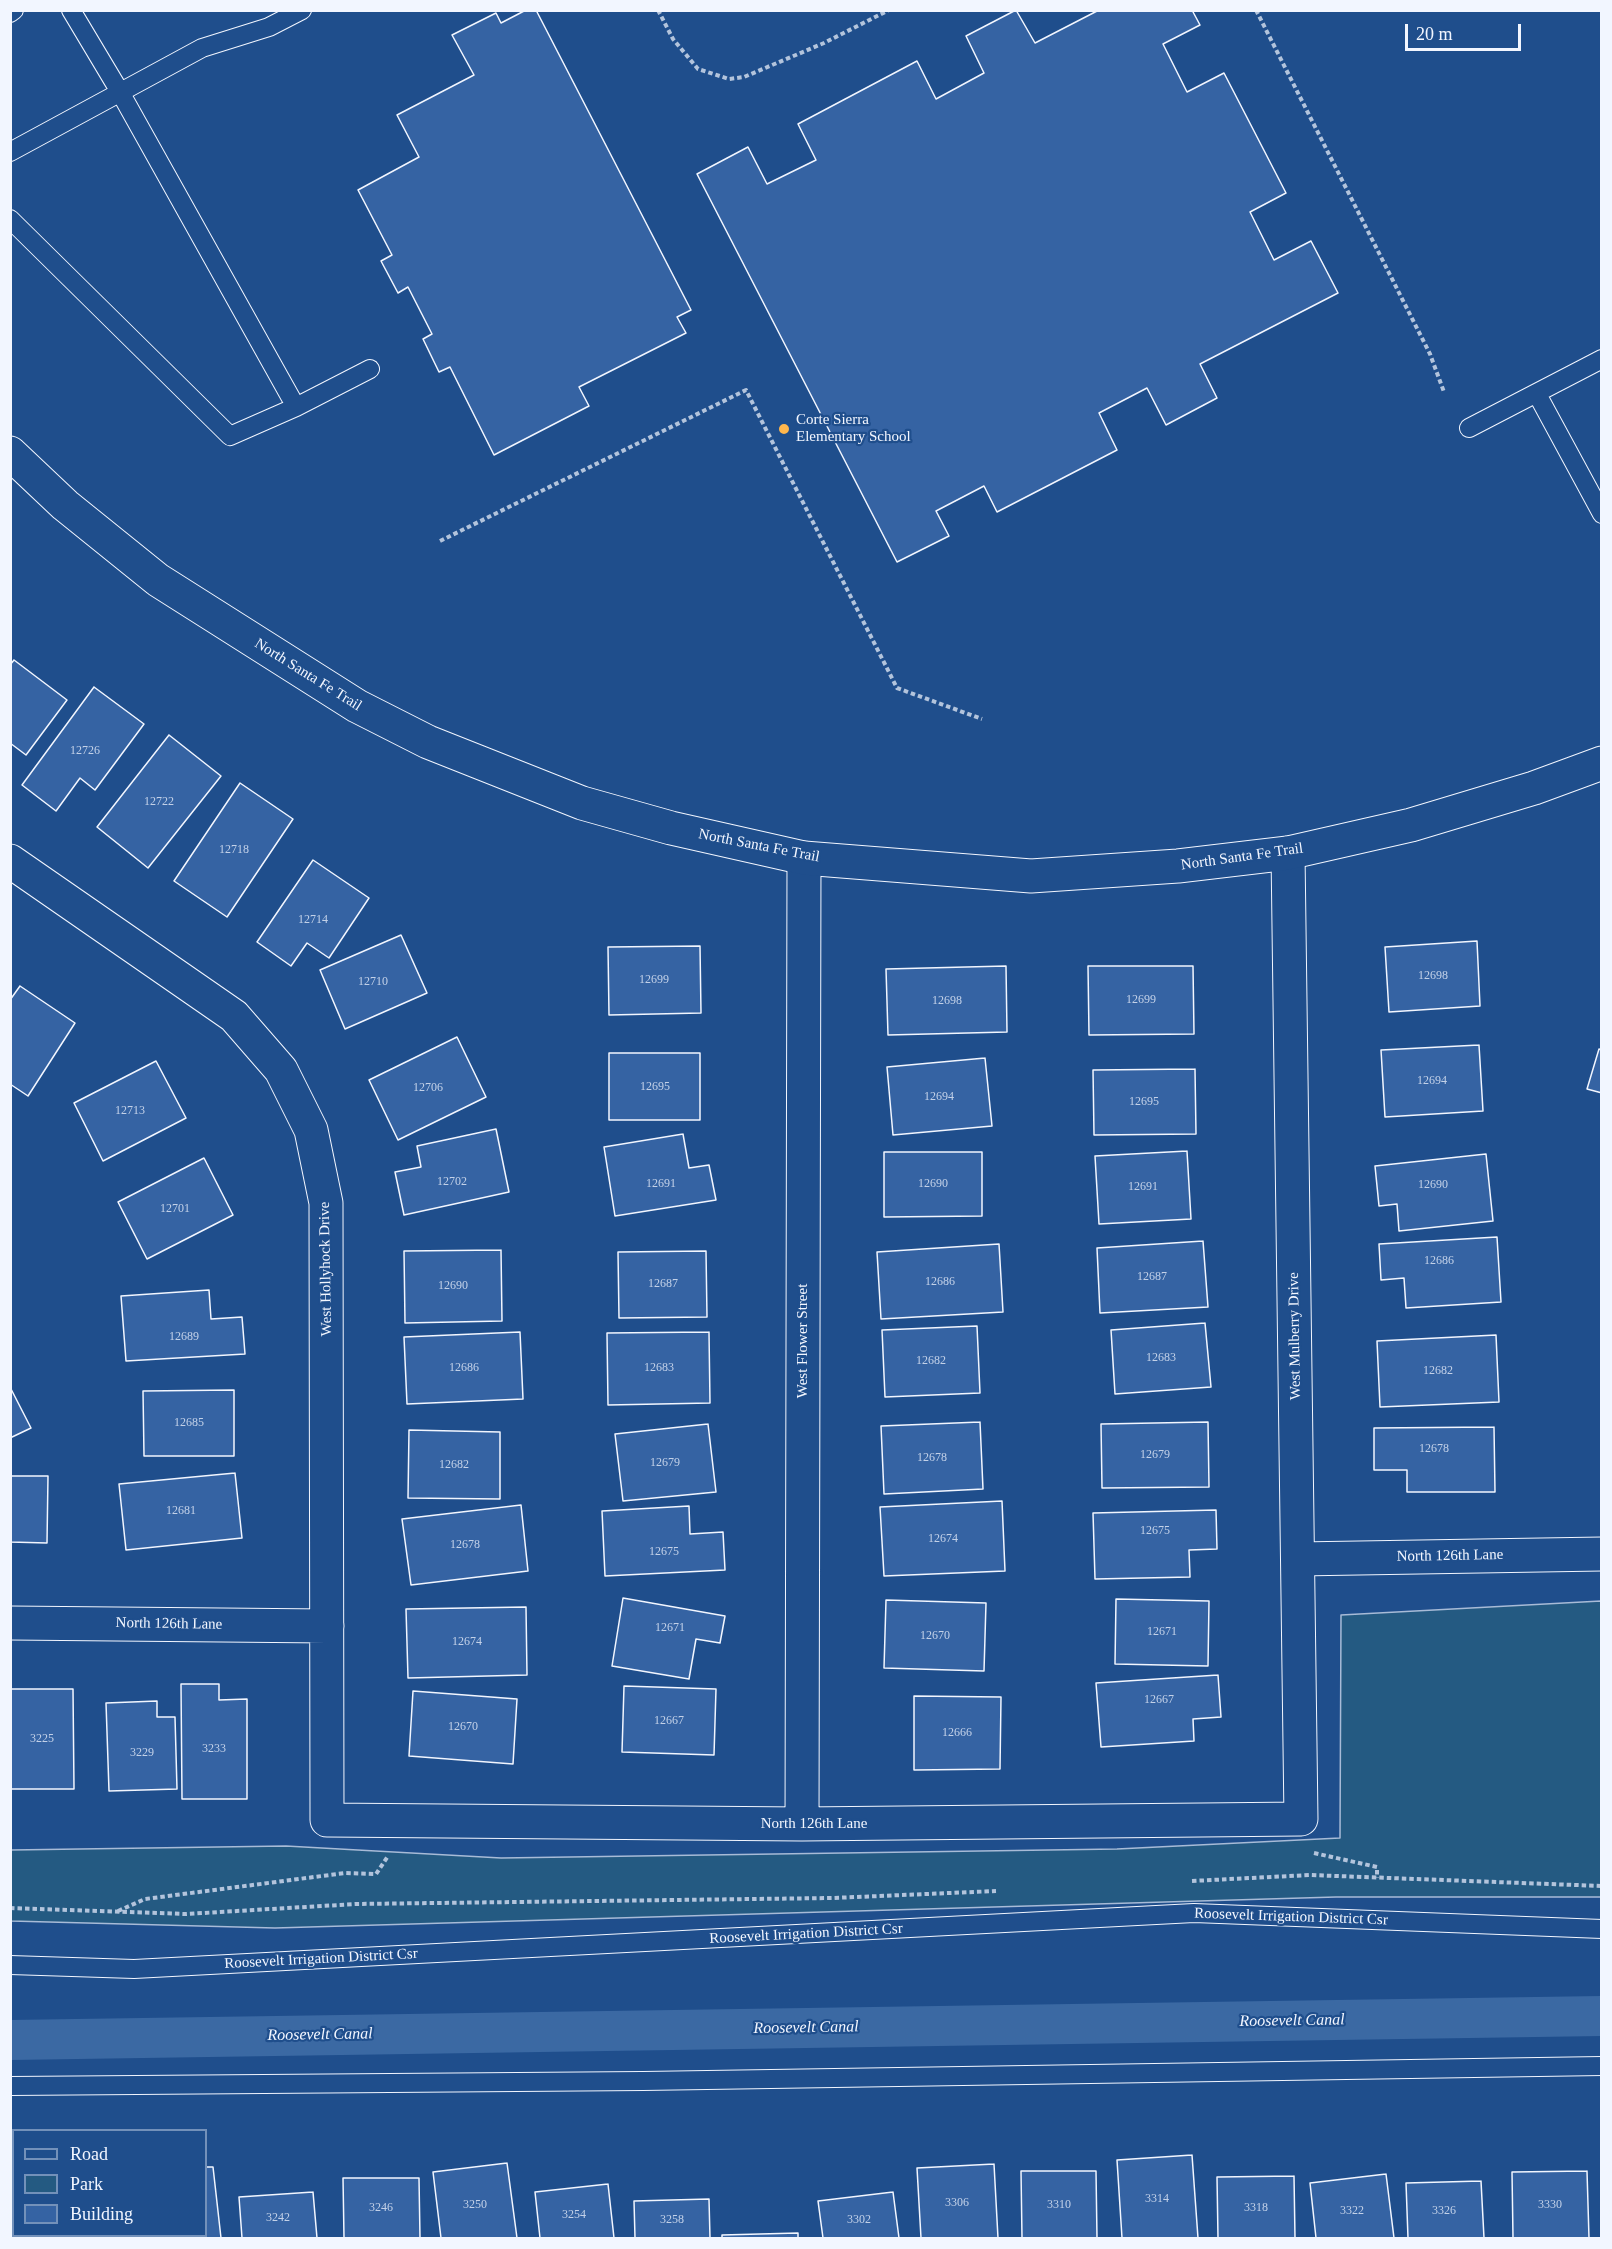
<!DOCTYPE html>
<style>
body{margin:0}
#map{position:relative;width:1612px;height:2249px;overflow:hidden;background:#1f4e8c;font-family:"Times New Roman",serif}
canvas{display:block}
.frame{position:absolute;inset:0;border:12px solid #f2f6ff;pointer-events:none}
.legend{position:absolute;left:12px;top:2129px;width:195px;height:108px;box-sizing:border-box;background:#1f4e8c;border:2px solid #7391ba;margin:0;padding:8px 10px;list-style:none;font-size:18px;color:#f2f6ff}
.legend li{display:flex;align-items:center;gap:12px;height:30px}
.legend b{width:30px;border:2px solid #7391ba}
.scale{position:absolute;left:1405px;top:24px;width:116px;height:27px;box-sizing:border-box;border:3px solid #f2f6ff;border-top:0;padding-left:8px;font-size:18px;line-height:21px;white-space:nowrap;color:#f2f6ff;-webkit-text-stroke:4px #1f4e8c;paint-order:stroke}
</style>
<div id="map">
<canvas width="1612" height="2249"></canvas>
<div class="frame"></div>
<ul class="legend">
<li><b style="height:8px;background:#1f4e8c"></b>Road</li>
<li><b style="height:16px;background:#245a82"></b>Park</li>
<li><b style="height:16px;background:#3563a3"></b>Building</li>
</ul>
<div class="scale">20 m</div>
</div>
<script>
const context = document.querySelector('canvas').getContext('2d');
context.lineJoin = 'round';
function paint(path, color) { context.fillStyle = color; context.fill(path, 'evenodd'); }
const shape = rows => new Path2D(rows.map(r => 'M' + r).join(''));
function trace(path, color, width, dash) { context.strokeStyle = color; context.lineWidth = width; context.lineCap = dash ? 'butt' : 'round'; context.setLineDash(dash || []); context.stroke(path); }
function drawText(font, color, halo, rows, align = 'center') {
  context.font = font + ' "Times New Roman",serif'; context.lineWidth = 4.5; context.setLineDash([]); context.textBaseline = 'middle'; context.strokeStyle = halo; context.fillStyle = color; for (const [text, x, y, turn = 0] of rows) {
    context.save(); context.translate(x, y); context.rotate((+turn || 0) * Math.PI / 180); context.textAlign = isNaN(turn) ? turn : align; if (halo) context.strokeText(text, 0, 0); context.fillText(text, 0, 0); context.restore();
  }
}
const green = shape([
 [1601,1601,1601,1897,1336,1897,275,1928,11,1921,11,1850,286,1846,501,1858,1117,1849,1340,1838,1341,1615,1601,1601]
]);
paint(green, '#245a82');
trace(green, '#a8bbd7', 1.5);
trace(shape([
 [10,2040,1602,2016]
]), '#3b69a3', 40);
const building = shape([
 [526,10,536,10,691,310,677,317,686,333,579,387,589,406,494,455,450,367,439,372,423,339,432,334,408,287,398,293,381,261,392,255,358,190,419,157,397,115,474,75,452,35,496,13,501,23,526,10],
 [1016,10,1035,43,1099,10,1192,10,1200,25,1163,44,1187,92,1224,73,1286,193,1250,212,1274,260,1311,241,1338,293,1200,364,1217,398,1166,425,1147,388,1099,413,1117,450,997,512,984,486,936,511,949,536,897,562,697,174,748,147,767,184,816,160,798,124,917,61,936,99,984,73,966,36,1016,10],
 [14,660,67,700,26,755,10,743,10,665,14,660],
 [94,687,144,724,95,790,80,778,56,811,22,785,94,687],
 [169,735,221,776,148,868,97,827,169,735],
 [240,783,293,819,227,917,174,881,240,783],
 [313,860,369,898,329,958,307,943,291,966,257,942,313,860],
 [401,935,427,993,345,1029,320,970,401,935],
 [1477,941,1480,1006,1389,1012,1385,947,1477,941],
 [700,946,701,1013,609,1015,608,947,700,946],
 [1006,966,1007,1032,888,1035,886,969,1006,966],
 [1088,966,1193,966,1194,1034,1089,1035,1088,966],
 [20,986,75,1023,28,1096,10,1084,10,1000,20,986],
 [457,1037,486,1097,398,1140,369,1080,457,1037],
 [1479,1045,1483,1111,1385,1117,1381,1050,1479,1045],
 [1599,1049,1602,1050,1602,1093,1587,1089,1599,1049],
 [609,1053,700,1053,700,1120,609,1120,609,1053],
 [985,1058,992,1126,893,1135,887,1067,985,1058],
 [156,1061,186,1118,103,1161,74,1103,156,1061],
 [1195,1069,1196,1134,1094,1135,1093,1070,1195,1069],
 [496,1129,509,1192,404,1215,395,1172,421,1167,417,1146,496,1129],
 [683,1134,689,1168,709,1165,716,1200,615,1216,604,1147,683,1134],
 [1187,1151,1191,1219,1099,1224,1095,1156,1187,1151],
 [884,1152,982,1152,982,1216,884,1217,884,1152],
 [1486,1154,1493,1221,1399,1231,1397,1204,1379,1206,1375,1166,1486,1154],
 [204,1158,233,1215,147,1259,118,1202,204,1158],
 [1497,1237,1501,1302,1406,1308,1404,1278,1381,1280,1379,1244,1497,1237],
 [1203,1241,1208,1307,1100,1313,1097,1248,1203,1241],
 [999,1244,1003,1312,881,1319,877,1252,999,1244],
 [501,1250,502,1321,405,1323,404,1251,501,1250],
 [706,1251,707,1317,619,1318,618,1252,706,1251],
 [209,1290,211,1319,242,1317,245,1354,126,1361,121,1296,209,1290],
 [1205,1323,1211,1387,1115,1394,1111,1330,1205,1323],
 [977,1326,980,1393,885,1397,882,1330,977,1326],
 [520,1332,523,1399,407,1404,404,1337,520,1332],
 [709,1332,710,1403,608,1405,607,1333,709,1332],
 [1496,1335,1499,1402,1380,1407,1377,1341,1496,1335],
 [10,1387,31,1428,10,1438,10,1387],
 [234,1390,234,1456,144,1456,143,1391,234,1390],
 [980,1422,983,1489,884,1494,881,1426,980,1422],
 [1208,1422,1209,1487,1102,1488,1101,1424,1208,1422],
 [708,1424,716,1492,623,1501,615,1434,708,1424],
 [1494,1427,1495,1492,1407,1492,1407,1470,1374,1470,1374,1428,1494,1427],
 [409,1430,500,1432,500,1499,408,1498,409,1430],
 [235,1473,242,1538,126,1550,119,1484,235,1473],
 [10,1476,48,1476,47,1543,10,1542,10,1476],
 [1002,1501,1005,1571,884,1576,880,1507,1002,1501],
 [521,1505,528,1571,411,1585,402,1519,521,1505],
 [689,1506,690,1534,723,1532,725,1570,605,1576,602,1511,689,1506],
 [1216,1510,1217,1549,1189,1550,1190,1577,1095,1579,1093,1513,1216,1510],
 [623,1598,725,1616,720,1643,696,1639,689,1679,612,1666,623,1598],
 [1116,1599,1209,1601,1208,1666,1115,1664,1116,1599],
 [886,1600,986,1603,984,1671,884,1668,886,1600],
 [526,1607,527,1675,408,1678,406,1609,526,1607],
 [1218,1675,1221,1717,1193,1719,1194,1741,1101,1747,1096,1683,1218,1675],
 [181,1684,219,1684,219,1700,247,1699,247,1799,182,1799,181,1684],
 [624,1686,716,1689,714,1755,622,1752,624,1686],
 [10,1689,73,1689,74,1789,10,1789,10,1689],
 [413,1691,517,1699,513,1764,409,1756,413,1691],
 [914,1696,1001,1697,1000,1769,914,1770,914,1696],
 [157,1701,157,1717,175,1717,177,1789,109,1791,106,1703,157,1701],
 [1192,2155,1198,2238,1122,2238,1117,2160,1192,2155],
 [507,2163,517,2238,441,2238,433,2172,507,2163],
 [994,2164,998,2238,921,2238,917,2168,994,2164],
 [206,2167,213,2167,221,2238,144,2238,143,2236,206,2236,206,2167],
 [1021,2171,1096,2171,1097,2238,1022,2238,1021,2171],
 [1587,2171,1589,2238,1513,2238,1512,2172,1587,2171],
 [1386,2174,1394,2238,1316,2238,1310,2183,1386,2174],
 [1294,2176,1295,2238,1218,2238,1217,2177,1294,2176],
 [343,2178,419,2178,420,2238,344,2238,343,2178],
 [1481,2181,1484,2238,1408,2238,1406,2183,1481,2181],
 [10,2184,14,2184,14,2236,30,2236,30,2238,10,2238,10,2184],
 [608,2184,614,2238,540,2238,535,2192,608,2184],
 [313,2192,317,2238,242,2238,239,2197,313,2192],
 [893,2192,899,2238,823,2238,818,2201,893,2192],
 [709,2199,710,2238,635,2238,634,2201,709,2199],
 [798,2233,798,2238,722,2238,722,2235,798,2233],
 [51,2236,128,2236,128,2238,51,2238,51,2236]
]);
paint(building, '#3563a3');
trace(building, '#f2f6ff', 1.5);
const service = shape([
 [71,10,120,92,296,407],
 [10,13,14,10],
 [10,152,202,48,269,27,302,10],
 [10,219,230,436,296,407,370,369],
 [1537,394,1602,514],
 [1469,428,1602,359],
 [10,1965,134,1969,1194,1913,1602,1929],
 [10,2086,643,2081,1602,2066]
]);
const minor = shape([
 [10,861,234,1016,281,1070,311,1130,326,1203,327,1820,802,1824,1301,1819,1288,853],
 [1298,1559,1602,1554],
 [10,1623,327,1626],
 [802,1824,804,858]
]);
const tertiary = shape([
 [10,453,65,505,158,580,357,706,428,742,582,803,671,828,804,858,1031,876,1178,866,1288,853,1411,825,1534,788,1602,763]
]);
trace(service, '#f2f6ff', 20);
trace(minor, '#f2f6ff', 35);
trace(tertiary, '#f2f6ff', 35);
trace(shape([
 [658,10,673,39,698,69,729,79,744,77,824,43,889,10],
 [1256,10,1430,354,1444,392],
 [440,541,746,390,897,688,982,719],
 [1314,1853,1377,1867,1377,1878],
 [1192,1881,1310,1875,1602,1886],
 [10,1908,186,1914,356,1904,833,1898,996,1891],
 [118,1911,145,1899,345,1873,376,1874,388,1856]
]), '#b3c4dc', 4, [4.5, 3]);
trace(service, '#1f4e8c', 18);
trace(minor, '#1f4e8c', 33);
trace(tertiary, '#1f4e8c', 33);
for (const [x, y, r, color] of [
 [784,429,6,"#ffb74d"]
]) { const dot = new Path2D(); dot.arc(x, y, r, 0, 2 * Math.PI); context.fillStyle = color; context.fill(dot); trace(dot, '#1f4e8c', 2); }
drawText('12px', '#c3d1e8', null, [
 ["12726",85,751],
 ["12722",159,802],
 ["12718",234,850],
 ["12714",313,920],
 ["12698",1433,976],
 ["12699",654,980],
 ["12710",373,982],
 ["12699",1141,1000],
 ["12698",947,1001],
 ["12694",1432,1081],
 ["12695",655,1087],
 ["12706",428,1088],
 ["12694",939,1097],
 ["12695",1144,1102],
 ["12713",130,1111],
 ["12702",452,1182],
 ["12691",661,1184],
 ["12690",933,1184],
 ["12690",1433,1185],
 ["12691",1143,1187],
 ["12701",175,1209],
 ["12686",1439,1261],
 ["12687",1152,1277],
 ["12686",940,1282],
 ["12687",663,1284],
 ["12690",453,1286],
 ["12689",184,1337],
 ["12683",1161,1358],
 ["12682",931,1361],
 ["12686",464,1368],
 ["12683",659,1368],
 ["12682",1438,1371],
 ["12685",189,1423],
 ["12678",1434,1449],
 ["12679",1155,1455],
 ["12678",932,1458],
 ["12679",665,1463],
 ["12682",454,1465],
 ["12681",181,1511],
 ["12675",1155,1531],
 ["12674",943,1539],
 ["12678",465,1545],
 ["12675",664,1552],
 ["12671",670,1628],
 ["12671",1162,1632],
 ["12670",935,1636],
 ["12674",467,1642],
 ["12667",1159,1700],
 ["12667",669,1721],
 ["12670",463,1727],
 ["12666",957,1733],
 ["3225",42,1739],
 ["3233",214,1749],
 ["3229",142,1753],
 ["3314",1157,2199],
 ["3306",957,2203],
 ["3250",475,2205],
 ["3310",1059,2205],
 ["3330",1550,2205],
 ["3246",381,2208],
 ["3318",1256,2208],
 ["3322",1352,2211],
 ["3326",1444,2211],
 ["3254",574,2215],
 ["3242",278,2218],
 ["3258",672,2220],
 ["3302",859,2220]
]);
drawText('15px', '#f2f6ff', '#1f4e8c', [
 ["Corte Sierra",796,420],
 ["Elementary School",796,437]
], 'left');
drawText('15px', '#f2f6ff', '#1f4e8c', [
 ["North Santa Fe Trail",308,675,32],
 ["North Santa Fe Trail",759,846,11],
 ["North Santa Fe Trail",1242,857,-8],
 ["West Hollyhock Drive",326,1269,-91],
 ["West Mulberry Drive",1295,1336,-91],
 ["West Flower Street",803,1341,-90],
 ["North 126th Lane",1450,1556,-1],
 ["North 126th Lane",169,1624,1],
 ["North 126th Lane",814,1824],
 ["Roosevelt Irrigation District Csr",1291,1917,2],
 ["Roosevelt Irrigation District Csr",806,1934,-3],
 ["Roosevelt Irrigation District Csr",321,1959,-3]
]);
drawText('italic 16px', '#f2f6ff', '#1f4e8c', [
 ["Roosevelt Canal",1292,2021,-1],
 ["Roosevelt Canal",806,2028,-1],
 ["Roosevelt Canal",320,2035,-1]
]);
</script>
